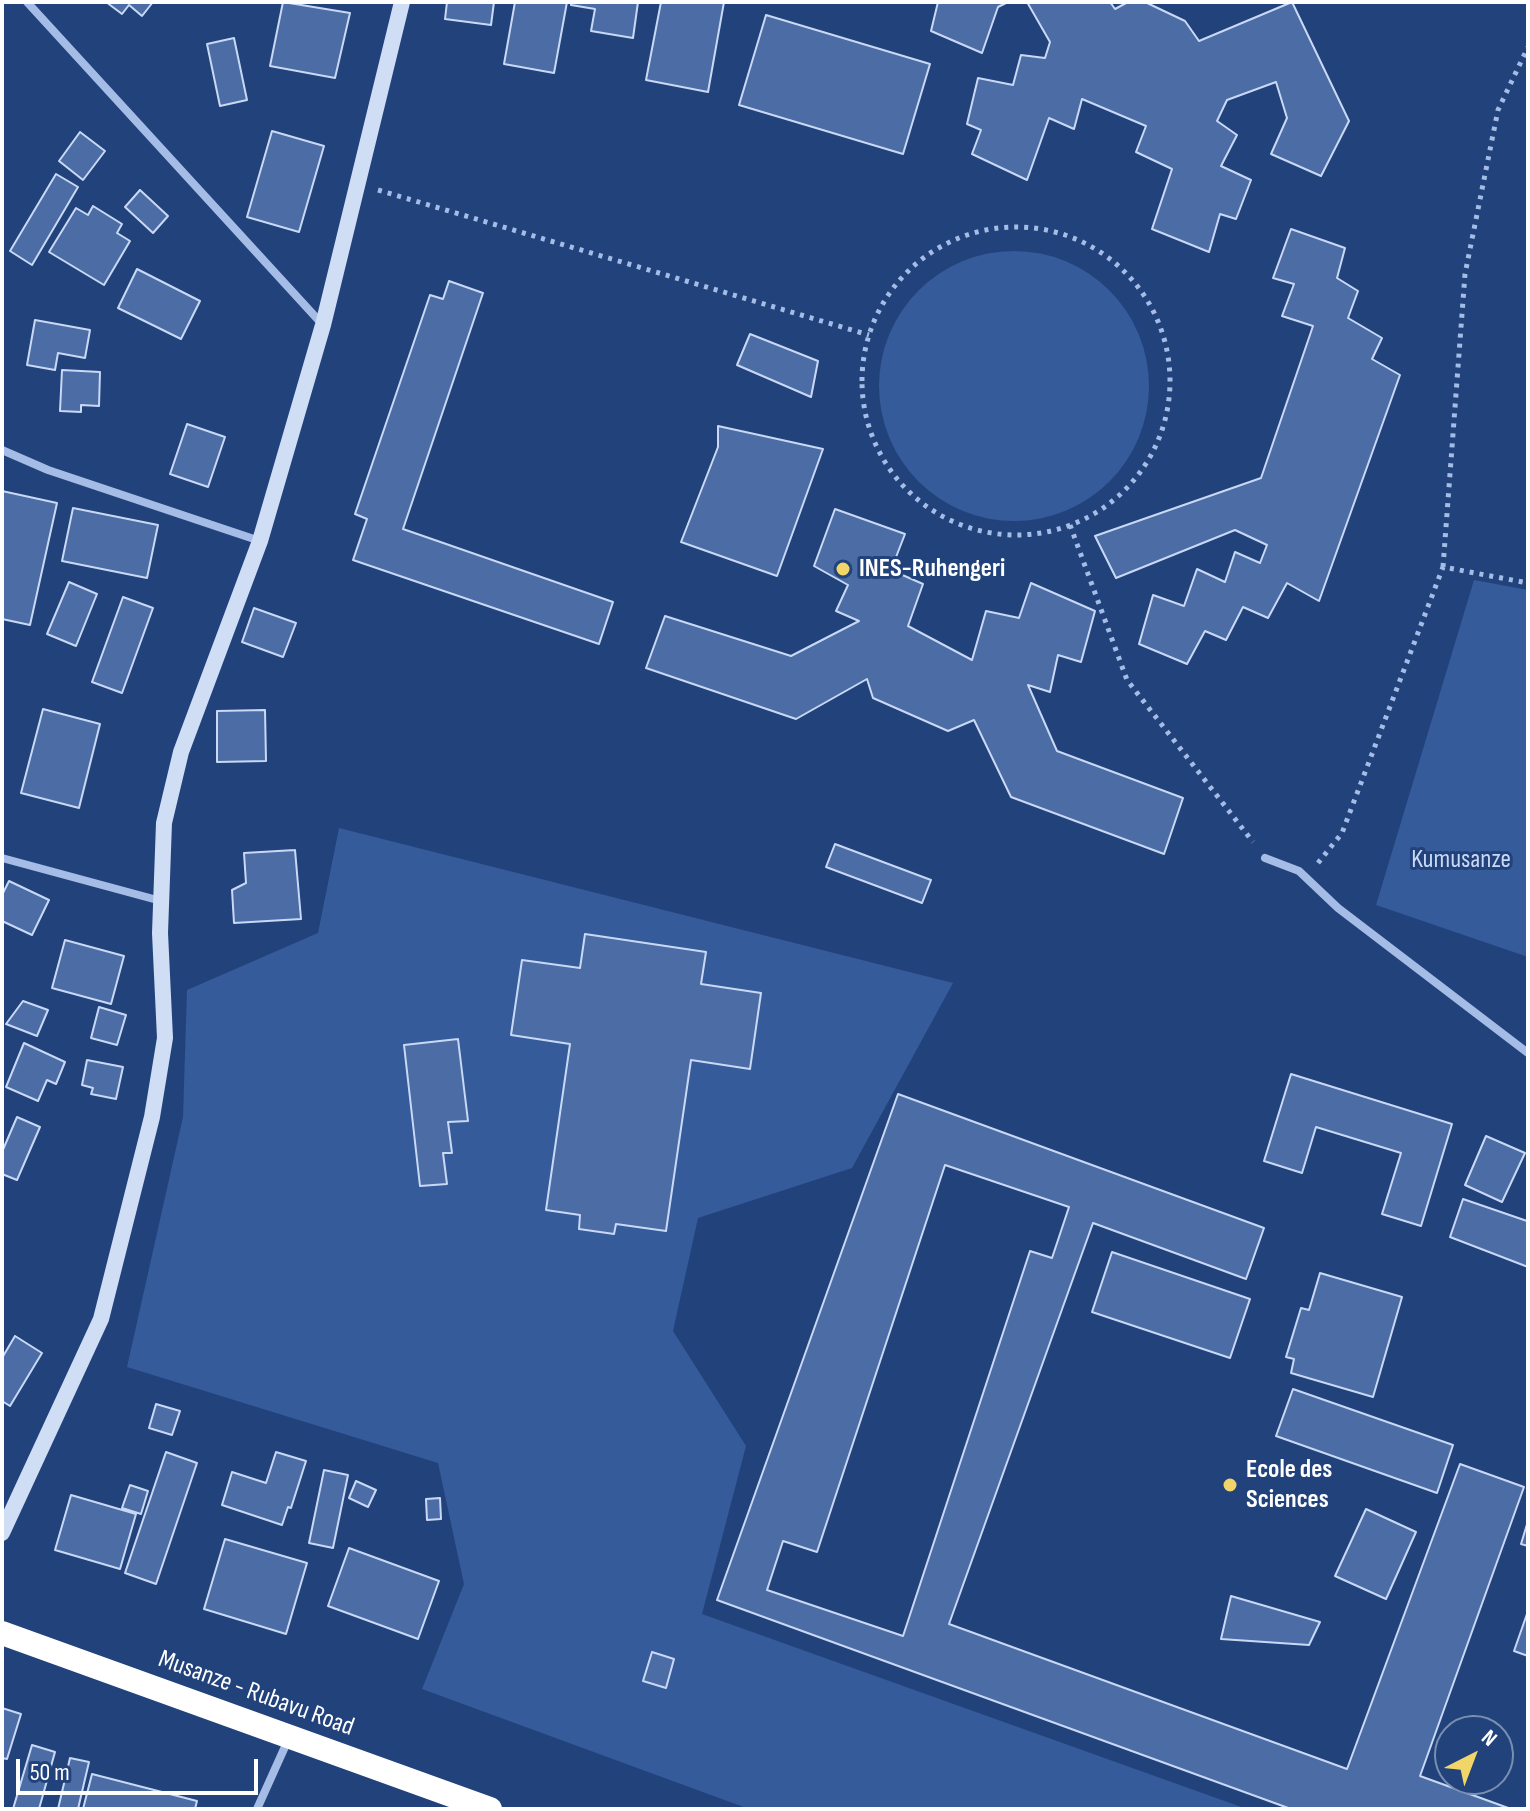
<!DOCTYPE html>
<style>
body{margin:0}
#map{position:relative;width:1530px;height:1811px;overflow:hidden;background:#22427c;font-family:"Sofia Sans Condensed",sans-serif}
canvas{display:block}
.frame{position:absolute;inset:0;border:4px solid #fff;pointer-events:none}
.north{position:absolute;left:1434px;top:1715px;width:80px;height:80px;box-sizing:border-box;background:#22427c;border:2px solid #7a8eb0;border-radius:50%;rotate:42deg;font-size:22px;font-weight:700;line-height:32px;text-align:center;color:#fff}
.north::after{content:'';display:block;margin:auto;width:28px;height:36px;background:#f2d568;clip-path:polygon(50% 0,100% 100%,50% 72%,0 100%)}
.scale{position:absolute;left:16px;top:1759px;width:242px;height:36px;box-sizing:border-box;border:4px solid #fff;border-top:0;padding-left:10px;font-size:24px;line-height:28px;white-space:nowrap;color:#fff;-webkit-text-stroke:6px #22427c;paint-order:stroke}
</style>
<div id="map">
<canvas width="1530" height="1811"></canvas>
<div class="frame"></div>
<div class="north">N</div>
<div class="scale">50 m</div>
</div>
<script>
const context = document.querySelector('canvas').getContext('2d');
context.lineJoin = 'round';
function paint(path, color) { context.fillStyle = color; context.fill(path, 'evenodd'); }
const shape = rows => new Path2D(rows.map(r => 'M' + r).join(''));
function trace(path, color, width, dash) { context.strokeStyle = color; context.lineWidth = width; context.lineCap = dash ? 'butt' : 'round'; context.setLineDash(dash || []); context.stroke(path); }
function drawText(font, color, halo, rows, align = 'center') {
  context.font = font + ' "Sofia Sans Condensed",sans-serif'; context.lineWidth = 6; context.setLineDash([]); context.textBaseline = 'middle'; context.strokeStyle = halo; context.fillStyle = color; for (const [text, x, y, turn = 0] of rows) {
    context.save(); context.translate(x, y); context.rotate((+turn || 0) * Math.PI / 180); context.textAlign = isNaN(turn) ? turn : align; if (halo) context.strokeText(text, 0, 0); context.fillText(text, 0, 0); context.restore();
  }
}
paint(shape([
 '879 386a135 135 0 1 1 270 0a135 135 0 1 1-270 0Z',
 [1474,580,1528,590,1528,957,1376,905],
 [339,828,953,983,852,1168,698,1218,673,1331,746,1446,702,1614,1247,1809,749,1809,422,1689,464,1584,438,1463,127,1367,183,1117,187,990,318,933]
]), '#355b9a');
const building = shape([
 [106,2,153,2,142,16,129,5,122,14,106,2],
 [283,2,350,13,335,78,270,66,283,2],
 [447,2,494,2,491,25,445,19,447,2],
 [515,2,567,2,554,73,504,64,515,2],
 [571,2,638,2,633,38,591,31,595,9,571,5,571,2],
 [661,2,724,2,708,92,646,80,661,2],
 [938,2,1008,2,998,7,982,53,931,31,938,2],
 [1027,2,1110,2,1115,9,1128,2,1145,2,1185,21,1199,41,1292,2,1349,121,1321,176,1271,154,1287,118,1276,82,1227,100,1217,121,1237,135,1221,166,1251,180,1236,219,1220,214,1209,252,1152,229,1172,169,1136,152,1146,126,1082,99,1074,129,1049,118,1027,180,972,154,981,130,967,124,978,78,1013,85,1021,55,1045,58,1050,42,1027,2],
 [766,15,930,64,903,154,739,105,766,15],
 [234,38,247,100,220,106,207,44,234,38],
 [272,131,324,146,299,232,247,217,272,131],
 [80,132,105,151,83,180,59,161,80,132],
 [56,174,78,187,32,265,10,251,56,174],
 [140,190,168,216,153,233,125,207,140,190],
 [93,206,122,224,117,233,130,241,104,285,49,252,76,208,88,215,93,206],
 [1291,229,1345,248,1337,278,1358,291,1348,318,1382,338,1372,359,1400,375,1319,601,1287,583,1268,618,1243,607,1226,640,1205,631,1187,664,1139,644,1153,595,1184,606,1197,569,1225,582,1235,552,1260,563,1267,545,1235,530,1116,578,1095,536,1261,478,1313,326,1282,316,1294,284,1273,278,1291,229],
 [137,269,200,301,181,339,118,308,137,269],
 [449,281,483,293,403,529,613,602,599,644,353,560,367,519,355,514,430,295,443,299,449,281],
 [35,320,90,330,85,358,58,353,55,370,27,365,35,320],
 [750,334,818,361,811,397,737,365,750,334],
 [62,370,100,372,99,406,81,405,81,412,60,411,62,370],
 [187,424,225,437,208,487,170,474,187,424],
 [718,426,823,449,777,576,681,542,718,447,718,426],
 [2,491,57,503,30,625,2,619,2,491],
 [73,508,158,525,147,578,62,561,73,508],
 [835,509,905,534,891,570,923,584,908,626,972,660,986,611,1019,618,1031,583,1095,611,1081,662,1058,655,1050,692,1028,685,1057,751,1183,798,1164,854,1011,797,974,720,948,731,873,698,867,679,796,719,646,668,665,616,791,656,859,621,836,611,848,585,814,566,835,509],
 [69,582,97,594,76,646,47,634,69,582],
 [123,597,153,608,122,693,92,682,123,597],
 [254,608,296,623,283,657,242,642,254,608],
 [43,709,100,724,79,808,21,793,43,709],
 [265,710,266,761,217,762,217,711,265,710],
 [835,844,931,880,922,903,826,867,835,844],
 [295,850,301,919,234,923,232,890,246,883,244,853,295,850],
 [9,881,49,900,32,935,2,921,2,895,9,881],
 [585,934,706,952,701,984,761,993,750,1069,691,1060,666,1231,616,1224,614,1234,579,1229,580,1215,546,1210,570,1044,511,1035,522,960,580,968,585,934],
 [65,940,124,956,111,1004,52,988,65,940],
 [23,1001,48,1010,37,1036,6,1024,23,1001],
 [99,1007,126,1015,117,1045,91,1038,99,1007],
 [458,1039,468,1121,448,1122,452,1153,443,1153,447,1184,420,1186,404,1045,458,1039],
 [24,1043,65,1062,56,1084,47,1080,38,1101,6,1087,24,1043],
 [87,1060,123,1067,116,1099,91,1094,93,1088,82,1085,87,1060],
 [1291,1074,1452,1124,1421,1226,1382,1214,1401,1153,1316,1127,1302,1173,1264,1161,1291,1074],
 [898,1094,1264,1228,1246,1279,1093,1223,949,1624,1347,1769,1460,1464,1524,1487,1420,1776,1511,1809,1291,1809,717,1600,898,1094],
 [945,1165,1069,1207,1052,1258,1030,1251,903,1636,767,1590,783,1541,817,1552,945,1165],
 [17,1117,40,1127,17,1180,2,1174,2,1152,17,1117],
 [1486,1136,1525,1153,1502,1202,1465,1185,1486,1136],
 [1463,1199,1527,1221,1528,1218,1528,1267,1450,1237,1463,1199],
 [1112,1252,1250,1299,1230,1358,1092,1312,1112,1252],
 [1320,1273,1402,1297,1373,1397,1291,1373,1294,1359,1286,1357,1301,1308,1309,1310,1320,1273],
 [15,1336,42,1353,10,1406,2,1401,2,1358,15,1336],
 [1293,1389,1453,1445,1437,1493,1276,1436,1293,1389],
 [156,1404,180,1411,172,1435,149,1428,156,1404],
 [166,1452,197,1463,156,1584,125,1573,166,1452],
 [276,1452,306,1461,291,1508,288,1507,282,1525,222,1505,232,1472,266,1483,276,1452],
 [324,1470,348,1475,333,1548,309,1543,324,1470],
 [356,1481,376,1490,368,1507,349,1498,356,1481],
 [130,1485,148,1491,141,1514,122,1508,130,1485],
 [71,1495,136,1514,120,1569,55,1550,71,1495],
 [440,1498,441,1519,427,1520,426,1499,440,1498],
 [1366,1509,1416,1532,1386,1599,1335,1576,1366,1509],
 [1528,1521,1528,1546,1521,1544,1528,1521],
 [225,1539,307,1563,286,1634,204,1609,225,1539],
 [349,1548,439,1581,418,1639,328,1606,349,1548],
 [1231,1596,1320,1622,1309,1645,1221,1639,1231,1596],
 [1528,1611,1528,1656,1514,1651,1528,1611],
 [652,1652,674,1659,666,1688,643,1681,652,1652],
 [2,1708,21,1714,7,1759,2,1758,2,1708],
 [32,1745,55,1752,39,1809,13,1809,32,1745],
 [70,1758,89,1762,78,1809,58,1809,70,1758],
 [92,1774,197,1801,195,1809,83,1809,92,1774]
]);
paint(building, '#4b6ca5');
trace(building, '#c9d9f5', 2);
trace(shape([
 [378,190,869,335],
 '862 381a154 154 0 1 1 308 0a154 154 0 1 1-308 0Z',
 [1070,525,1127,680,1253,842],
 [1443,567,1465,274,1498,110,1528,47],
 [1318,863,1342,833,1443,567,1528,583]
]), '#a5bde6', 5, [4, 6]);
trace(shape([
 [27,2,322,324],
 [2,450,48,470,260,541],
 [2,858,161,901],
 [1265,858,1299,871,1338,908,1528,1053],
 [257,1809,288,1740]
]), '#a5bde6', 8);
trace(shape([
 [2,1533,101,1319,152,1117,165,1038,160,933,164,823,181,752,260,541,323,325,402,2]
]), '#cfddf5', 16);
trace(shape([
 [2,1633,490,1809]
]), '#fff', 24);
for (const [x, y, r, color] of [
 [843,569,8,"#f2d568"],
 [1230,1485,8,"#f2d568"]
]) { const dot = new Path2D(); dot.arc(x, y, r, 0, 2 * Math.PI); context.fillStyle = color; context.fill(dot); trace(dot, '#22427c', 3); }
drawText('bold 26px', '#fff', '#22427c', [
 ["INES-Ruhengeri",859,569],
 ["Ecole des",1246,1470],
 ["Sciences",1246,1500]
], 'left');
drawText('26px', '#c9d9f5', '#22427c', [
 ["Kumusanze",1461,860]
]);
drawText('26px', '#fff', '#22427c', [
 ["Musanze - Rubavu Road",256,1694,20]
]);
</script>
